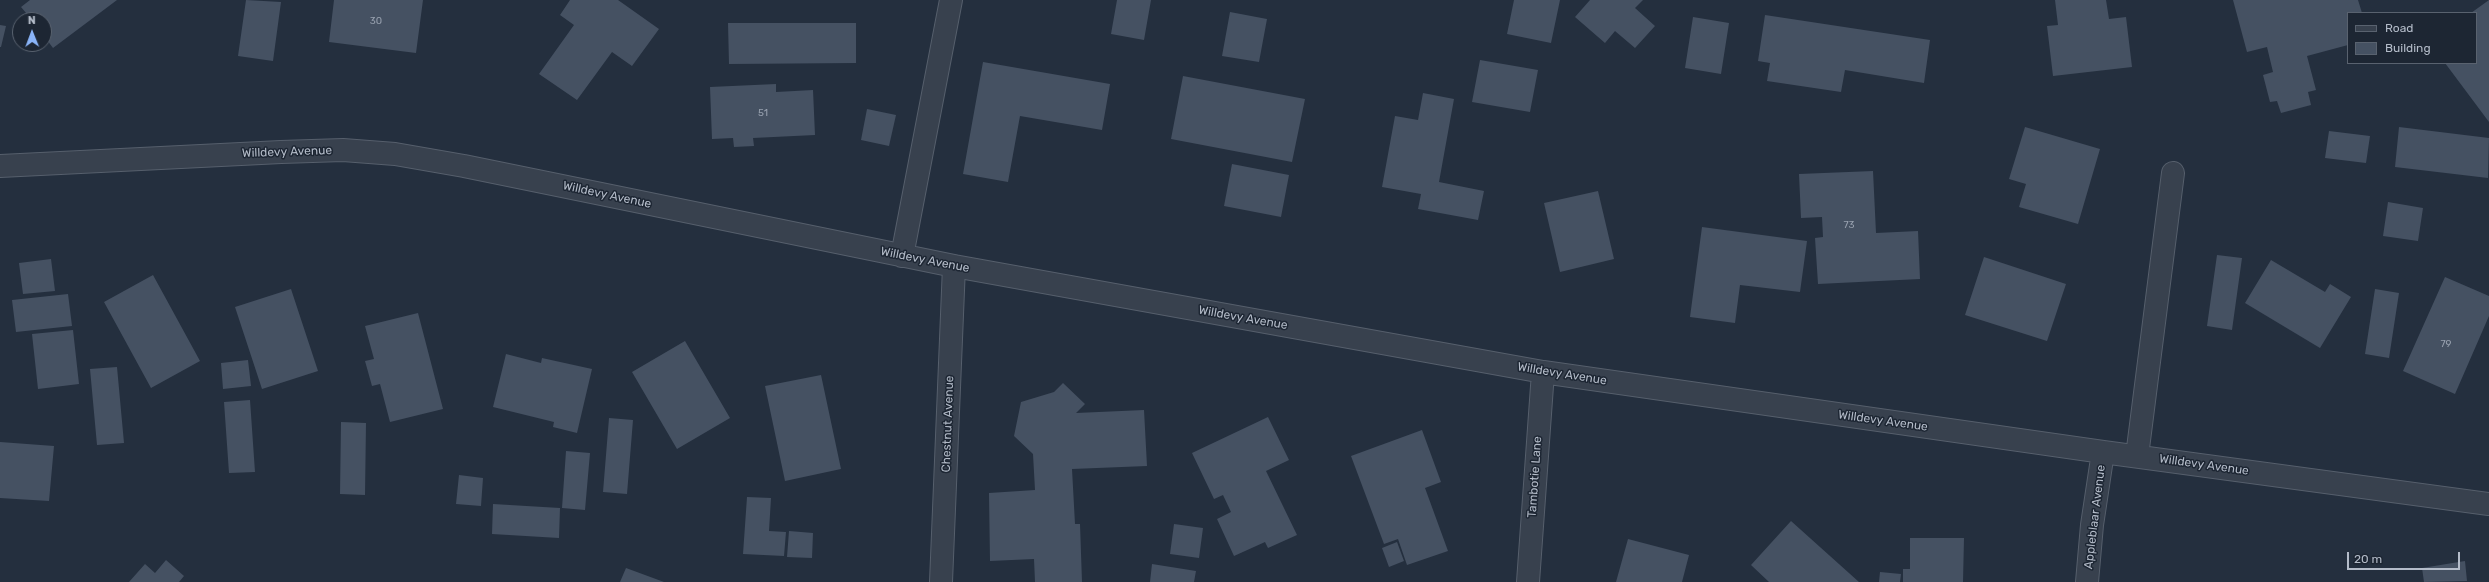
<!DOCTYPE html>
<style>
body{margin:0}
#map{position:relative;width:2489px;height:582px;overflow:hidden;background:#242f3e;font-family:Rubik,sans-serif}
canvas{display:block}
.legend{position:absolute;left:2347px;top:12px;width:130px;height:52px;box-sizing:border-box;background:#1d2633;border:1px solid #59626f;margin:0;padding:5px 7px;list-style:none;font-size:12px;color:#b4bcc9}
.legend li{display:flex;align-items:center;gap:8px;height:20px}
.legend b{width:20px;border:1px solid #59626f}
.north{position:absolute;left:12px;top:12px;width:40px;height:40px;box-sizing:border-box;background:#1d2633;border:1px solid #59626f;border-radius:50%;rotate:359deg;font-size:11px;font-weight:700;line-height:16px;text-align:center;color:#b4bcc9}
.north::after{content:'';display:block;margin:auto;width:14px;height:18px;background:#8ab4f8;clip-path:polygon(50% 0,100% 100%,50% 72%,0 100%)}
.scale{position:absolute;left:2347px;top:552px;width:113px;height:18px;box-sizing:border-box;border:2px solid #b4bcc9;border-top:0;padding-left:5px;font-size:12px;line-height:14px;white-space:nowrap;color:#b4bcc9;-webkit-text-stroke:3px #1d2633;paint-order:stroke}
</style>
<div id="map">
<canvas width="2489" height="582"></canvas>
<ul class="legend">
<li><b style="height:5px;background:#38414e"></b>Road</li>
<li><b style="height:11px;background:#455162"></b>Building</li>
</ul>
<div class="north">N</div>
<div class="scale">20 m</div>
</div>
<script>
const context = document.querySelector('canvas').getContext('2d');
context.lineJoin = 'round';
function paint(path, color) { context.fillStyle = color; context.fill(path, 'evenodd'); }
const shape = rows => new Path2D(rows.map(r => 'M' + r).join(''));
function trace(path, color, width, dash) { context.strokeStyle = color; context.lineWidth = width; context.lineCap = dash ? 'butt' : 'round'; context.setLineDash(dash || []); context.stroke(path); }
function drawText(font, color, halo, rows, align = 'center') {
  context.font = font + ' Rubik,sans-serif'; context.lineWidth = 3; context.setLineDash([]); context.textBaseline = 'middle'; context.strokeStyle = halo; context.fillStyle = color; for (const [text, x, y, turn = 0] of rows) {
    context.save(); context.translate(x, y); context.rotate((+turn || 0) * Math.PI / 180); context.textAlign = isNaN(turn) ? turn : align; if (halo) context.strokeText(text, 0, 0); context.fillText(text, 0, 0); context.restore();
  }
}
paint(shape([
 [30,0,117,0,53,48,44,36,44,20,32,20,21,7],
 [246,0,281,2,273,61,238,56],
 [334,0,423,0,416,53,329,42],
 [570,0,618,0,659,29,632,66,612,52,577,100,539,74,574,25,560,15],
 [1117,0,1151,0,1144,40,1111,34],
 [1514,0,1560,0,1551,43,1507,34],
 [1590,0,1643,0,1635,8,1655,26,1635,48,1615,31,1605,43,1575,17],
 [2055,0,2106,0,2109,19,2126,17,2132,67,2053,76,2047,26,2058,25],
 [2233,0,2358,0,2362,13,2348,13,2348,45,2307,56,2316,90,2308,92,2311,105,2281,113,2277,101,2270,102,2263,75,2273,72,2267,47,2247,52],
 [2489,0,2489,122,2445,63,2476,63,2476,13,2471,13],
 [1230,12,1267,19,1259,62,1222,56],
 [1765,15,1930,40,1924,83,1845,70,1841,92,1767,81,1770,63,1758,61],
 [1693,17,1729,23,1721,74,1685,68],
 [728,23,856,23,856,63,729,64],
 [0,25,6,26,1,47,0,47],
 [1480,60,1538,70,1530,112,1472,102],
 [983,62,1110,84,1102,130,1020,116,1008,182,963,174],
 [1183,76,1305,99,1292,162,1171,139],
 [776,84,776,92,813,90,815,135,753,138,754,146,734,147,733,138,712,139,710,87],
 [1423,93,1454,99,1439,182,1484,191,1478,220,1418,209,1421,194,1382,187,1395,116,1418,120],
 [867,109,896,115,889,146,861,140],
 [2025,127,2100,149,2078,224,2019,207,2026,184,2009,179],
 [2399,127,2489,138,2488,178,2395,167],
 [2329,131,2370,136,2366,163,2325,158],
 [1232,164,1289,175,1281,217,1224,206],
 [1873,171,1876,233,1918,231,1920,279,1818,284,1815,238,1823,237,1822,217,1801,218,1799,174],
 [1598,191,1614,259,1560,272,1544,203],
 [2388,202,2423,208,2418,241,2383,236],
 [1702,227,1807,241,1800,292,1740,285,1735,323,1690,317],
 [2217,255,2242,258,2232,330,2207,326],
 [1984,257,2066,284,2047,341,1965,315],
 [51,259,55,291,23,294,19,263],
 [2271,260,2325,292,2330,284,2351,297,2320,348,2245,303],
 [153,275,200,361,151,388,104,302],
 [2445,277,2489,296,2489,316,2455,394,2403,371],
 [291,289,318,371,262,389,235,307],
 [2375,289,2399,293,2389,358,2365,354],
 [68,294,72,326,16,332,12,300],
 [418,313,443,409,390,422,380,384,372,386,365,361,374,359,365,326],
 [73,330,79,384,38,389,32,334],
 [685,341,730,418,677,449,632,372],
 [506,354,541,363,542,358,592,369,577,433,553,427,554,422,493,407],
 [248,360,251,386,223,389,221,363],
 [117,367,124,443,97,445,90,369],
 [821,375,841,469,785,481,765,386],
 [1063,383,1085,404,1076,413,1144,410,1147,466,1072,469,1075,524,1080,524,1082,582,1035,582,1034,559,990,561,989,493,1035,490,1033,454,1014,436,1021,402,1054,392],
 [250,400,255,472,229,473,224,402],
 [1268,417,1289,460,1266,471,1297,535,1268,548,1265,542,1234,556,1217,519,1231,512,1223,495,1214,499,1192,453],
 [609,418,633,420,627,494,603,492],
 [341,422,366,423,365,495,340,494],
 [1422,430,1441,482,1425,488,1448,551,1407,565,1398,539,1384,544,1351,456],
 [0,442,54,446,49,501,0,498],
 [566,451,590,453,585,510,562,508],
 [459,475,483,478,481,506,456,504],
 [747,497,771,498,769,531,786,532,784,556,743,554],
 [493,504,560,508,559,538,492,534],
 [1791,521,1859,582,1769,582,1751,565],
 [1174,524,1203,528,1199,558,1170,554],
 [789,531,813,533,812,558,787,557],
 [1910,538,1964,538,1963,582,1903,582,1903,569,1910,569],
 [1628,539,1689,555,1682,582,1616,582],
 [1397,542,1404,561,1389,567,1382,548],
 [166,560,184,576,179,582,129,582,145,564,155,573],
 [2465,561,2467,581,2424,582,2422,568],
 [1152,564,1196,571,1194,582,1150,582],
 [626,568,664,582,620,582],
 [1880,572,1901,574,1900,582,1879,582]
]), '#455162');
const street = shape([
 [0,166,281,152,343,150,395,154,464,166,954,266,1543,372,2103,452,2489,504],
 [902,256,951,0],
 [2137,456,2173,173],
 [941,582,954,266],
 [1528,582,1543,372],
 [2087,582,2092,525,2103,452]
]);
trace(street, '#565f6c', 24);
trace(street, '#38414e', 22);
drawText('10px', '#98a1af', null, [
 ["30",376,21],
 ["51",763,113],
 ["73",1849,225],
 ["79",2446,344]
]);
drawText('12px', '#b4bcc9', '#1d2633', [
 ["Willdevy Avenue",287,152,-2],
 ["Willdevy Avenue",607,195,12],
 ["Willdevy Avenue",925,260,11],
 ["Willdevy Avenue",1243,318,10],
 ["Willdevy Avenue",1562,374,9],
 ["Willdevy Avenue",1883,421,8],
 ["Chestnut Avenue",948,424,-88],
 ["Willdevy Avenue",2204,465,8],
 ["Tambotie Lane",1535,477,-86],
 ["Appleblaar Avenue",2095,517,-83]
]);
</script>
